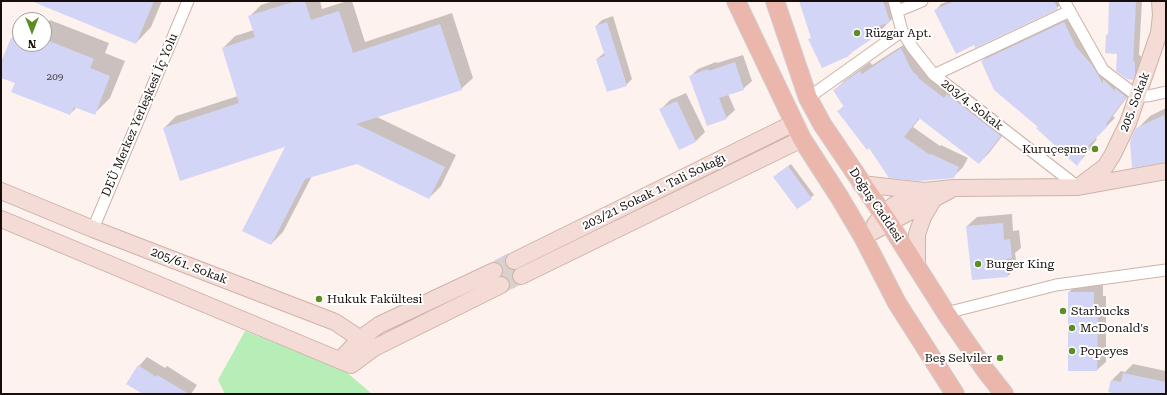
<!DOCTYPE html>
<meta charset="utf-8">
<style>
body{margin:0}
#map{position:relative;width:1167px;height:395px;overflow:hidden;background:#fdf2ee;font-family:"Roboto Serif",serif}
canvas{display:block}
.frame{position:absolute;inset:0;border:2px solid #170e0b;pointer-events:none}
.north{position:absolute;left:12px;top:12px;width:40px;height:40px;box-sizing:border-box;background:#fff;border:1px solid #a29f9d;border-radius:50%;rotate:180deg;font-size:11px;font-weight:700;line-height:16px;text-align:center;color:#170e0b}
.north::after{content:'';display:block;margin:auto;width:14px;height:18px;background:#5c8e25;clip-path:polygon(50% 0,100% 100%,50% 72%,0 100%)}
</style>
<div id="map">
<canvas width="1167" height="395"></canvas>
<div class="frame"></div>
<div class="north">N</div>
</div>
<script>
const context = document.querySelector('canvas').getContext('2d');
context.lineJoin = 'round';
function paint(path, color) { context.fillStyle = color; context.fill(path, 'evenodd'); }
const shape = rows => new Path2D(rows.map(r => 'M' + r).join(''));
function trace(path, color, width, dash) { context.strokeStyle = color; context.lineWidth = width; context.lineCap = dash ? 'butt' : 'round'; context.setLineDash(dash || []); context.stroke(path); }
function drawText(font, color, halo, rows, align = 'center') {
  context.font = font + ' "Roboto Serif",serif'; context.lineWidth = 4; context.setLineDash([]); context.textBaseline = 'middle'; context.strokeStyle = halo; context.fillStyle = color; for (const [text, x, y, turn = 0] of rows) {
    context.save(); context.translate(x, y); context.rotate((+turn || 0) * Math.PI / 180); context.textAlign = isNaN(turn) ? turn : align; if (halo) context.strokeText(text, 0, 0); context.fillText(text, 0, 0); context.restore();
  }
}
paint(shape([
 [245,331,344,370,372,394,225,394,218,380]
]), '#b7eeb7');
paint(shape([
 [33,1,162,1,151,27,136,43],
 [273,1,320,1,322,9,347,1,352,1,365,42,452,13,473,78,461,89,377,117,456,155,441,186,429,198,357,163,312,176,283,232,271,244,287,145,164,128,176,116,238,96,223,48,235,36,254,30,249,17,261,5],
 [801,1,898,1,901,10,878,33,854,50,849,55,823,67,810,39,812,37],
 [949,1,1063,1,1064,2,1057,8,935,11,941,4],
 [1111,1,1142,1,1139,55,1141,56,1140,68,1139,72,1132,79,1118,53,1107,35,1109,33],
 [1075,14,1109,74,1133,89,1113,116,1115,118,1095,138,1097,139,1084,157,1077,164,1039,127,982,61,989,54],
 [613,16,632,79,626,85,597,59,605,52,596,26,602,20],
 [50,20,109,43,105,53,125,61,110,98,94,114,77,107,70,114,16,83,1,77,1,64,12,38,20,30,20,44,44,44,44,26],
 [911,40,919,57,954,88,958,85,1010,126,989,153,979,163,920,118,913,127,940,146,941,145,968,158,963,167,953,177,869,147,838,111,844,106,834,91,844,81,870,62,872,65],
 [743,55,752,81,743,89,728,94,735,110,726,118,690,77,698,69,716,62,717,63],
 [686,93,705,132,696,141,660,110,670,100],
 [1166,108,1166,161,1137,129,1150,116],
 [791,164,814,195,798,208,777,174],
 [1012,214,1013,231,1019,230,1021,248,1015,253,1017,266,1008,276,967,226,977,217],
 [509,253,507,256,508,262,516,267,514,271,515,277,518,280,511,286,510,280,500,262,494,261],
 [1078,283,1103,283,1103,296,1106,296,1106,362,1097,370,1069,292],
 [147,357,165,368,167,366,197,385,191,394,144,394,139,366],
 [1133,364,1166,371,1166,394,1119,394,1110,391,1112,380,1121,371,1125,372]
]), '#0003');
paint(shape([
 [31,1,154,1,136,44],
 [296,1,305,1,311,20,339,11,353,53,440,24,462,90,356,124,445,167,429,199,357,164,305,179,271,245,242,231,285,147,180,181,163,128,239,103,222,48,255,37,248,16],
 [799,1,883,1,890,22,874,28,879,34,848,55,849,56,822,68,808,39,811,38],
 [954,1,1054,1,1058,9,975,48,974,45,956,54,934,10],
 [1109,1,1136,1,1133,61,1135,62,1135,75,1133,80,1127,79,1116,71,1117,54,1105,53,1106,35,1108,35],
 [607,22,627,86,607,92,596,59,605,56,595,26],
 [1064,22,1076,47,1092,65,1103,84,1103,79,1115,91,1115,88,1126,97,1106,124,1108,126,1088,146,1090,147,1077,166,1036,128,1038,127,994,90,981,61],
 [11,38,20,41,20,44,44,44,44,39,94,59,90,68,110,76,95,115,74,107,70,115,11,92,15,83,1,78,1,62],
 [901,48,910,67,914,73,919,77,918,78,944,98,947,94,1001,136,979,164,919,118,904,137,930,155,931,154,959,167,954,178,919,181,889,178,869,148,867,150,837,111,844,107,833,90,860,71,862,74],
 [735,62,744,90,719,98,727,119,707,126,689,76,708,69,709,71],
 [677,101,696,142,679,150,659,109],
 [1164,115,1166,129,1166,162,1132,168,1130,141,1136,128],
 [788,166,812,199,797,209,773,177],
 [1003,223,1004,240,1010,239,1012,258,1006,259,1008,277,972,280,966,226],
 [508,254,505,260,505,265,508,269,513,270,512,275,512,280,516,284,510,287,509,280,506,277,502,276,503,271,502,267,499,263,492,262],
 [1068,292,1094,292,1094,304,1098,304,1097,371,1068,371],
 [138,365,156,377,157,375,189,394,143,394,126,384],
 [1123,373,1166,382,1166,394,1117,394,1108,392,1111,380,1121,382]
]), '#d2d5f6');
trace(shape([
 [494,271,514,261],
 [501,285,521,276]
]), '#dad0cc', 16, [16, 8]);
const street = shape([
 [894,1,902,31,912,47,934,75,1078,187],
 [1064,1,1103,70,1137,96,1148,96,1166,92],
 [898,11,922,1],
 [934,75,1070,11],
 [808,98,902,31],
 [93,229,188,1],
 [946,313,1056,285,1166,270]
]);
const secondary = shape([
 [861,184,924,191,953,188,1078,187,1166,171],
 [1081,185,1105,167,1112,156,1128,123,1159,33,1161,15,1160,1],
 [1,191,93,229,335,322,374,348],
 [1,219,351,365,374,348,501,285],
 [875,224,883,215,894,205,924,191],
 [863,237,950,190],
 [514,261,794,123],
 [917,268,917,234,923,217,933,200],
 [521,276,802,139],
 [340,360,361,338,379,325,494,271]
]);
const primary = shape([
 [736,1,802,139,840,198,863,237,897,303,955,394],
 [775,1,808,98,822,124,889,223,946,313,986,371,1004,394]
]);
trace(street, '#cdb3a9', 13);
trace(secondary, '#cdb3a9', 18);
trace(primary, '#d1cfce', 20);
trace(street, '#fff', 11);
trace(secondary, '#f5dbd5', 16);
trace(primary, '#ebb7ac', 18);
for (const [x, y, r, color] of [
 [857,33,4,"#5c8e25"],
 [1095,149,4,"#5c8e25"],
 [978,264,4,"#5c8e25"],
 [319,299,4,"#5c8e25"],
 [1063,311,4,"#5c8e25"],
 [1072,328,4,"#5c8e25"],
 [1072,351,4,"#5c8e25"],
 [1000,358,4,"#5c8e25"]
]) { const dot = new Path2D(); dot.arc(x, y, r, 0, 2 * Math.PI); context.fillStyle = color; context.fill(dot); trace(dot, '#fff', 1.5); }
drawText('10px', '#464046', null, [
 ["209",55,77]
]);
drawText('12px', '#170e0b', '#fff', [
 ["Rüzgar Apt.",865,33],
 ["Kuruçeşme",1087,149,"right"],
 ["Burger King",986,264],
 ["Hukuk Fakültesi",327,299],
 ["Starbucks",1071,311],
 ["McDonald's",1080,328],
 ["Popeyes",1080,351],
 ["Beş Selviler",992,358,"right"]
], 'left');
drawText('12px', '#170e0b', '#fff', [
 ["205. Sokak",1135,102,-69],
 ["203/4. Sokak",972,105,38],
 ["DEÜ Merkez Yerleşkesi İç Yolu",140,115,-67],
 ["203/21 Sokak 1. Tali Sokağı",654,192,-26],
 ["Doğuş Caddesi",876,205,56],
 ["205/61. Sokak",189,266,21]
]);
</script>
